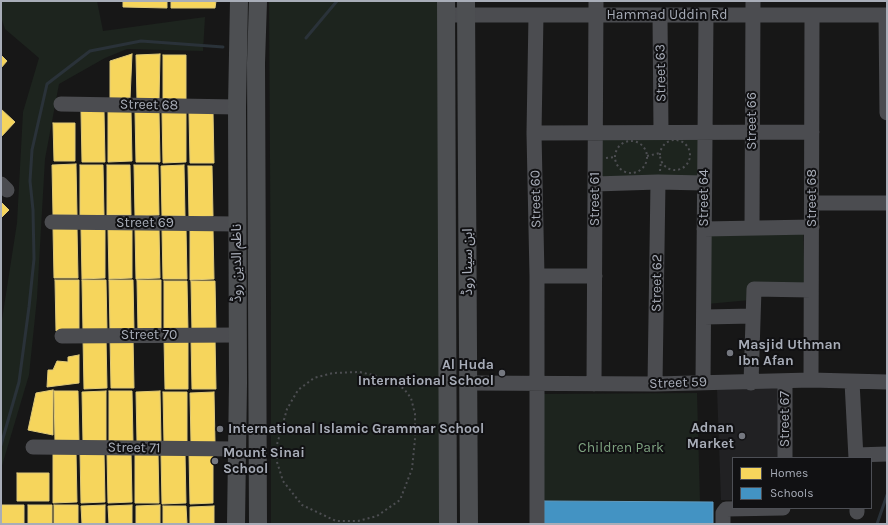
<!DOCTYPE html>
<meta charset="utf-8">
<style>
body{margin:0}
#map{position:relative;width:888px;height:525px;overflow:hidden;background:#171717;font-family:Karla,sans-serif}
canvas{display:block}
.frame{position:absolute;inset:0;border:2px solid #a8adb8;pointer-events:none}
.legend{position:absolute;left:732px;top:457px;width:140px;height:52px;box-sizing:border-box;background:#111113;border:1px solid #4d4f55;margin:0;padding:5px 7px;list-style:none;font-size:12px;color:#a8adb8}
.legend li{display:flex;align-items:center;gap:8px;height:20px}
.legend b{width:20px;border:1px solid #4d4f55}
</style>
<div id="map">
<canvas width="888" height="525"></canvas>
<div class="frame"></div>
<ul class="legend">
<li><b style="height:11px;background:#f6d55c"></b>Homes</li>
<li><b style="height:11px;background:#4393c3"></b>Schools</li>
</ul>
</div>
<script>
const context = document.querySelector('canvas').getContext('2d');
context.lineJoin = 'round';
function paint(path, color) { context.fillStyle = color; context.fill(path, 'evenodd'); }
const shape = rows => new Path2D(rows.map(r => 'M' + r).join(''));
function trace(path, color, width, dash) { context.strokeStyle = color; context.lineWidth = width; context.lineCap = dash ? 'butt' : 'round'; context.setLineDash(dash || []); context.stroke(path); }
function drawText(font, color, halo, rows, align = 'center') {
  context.font = font + ' Karla,"Noto Sans Arabic",sans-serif'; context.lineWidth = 4; context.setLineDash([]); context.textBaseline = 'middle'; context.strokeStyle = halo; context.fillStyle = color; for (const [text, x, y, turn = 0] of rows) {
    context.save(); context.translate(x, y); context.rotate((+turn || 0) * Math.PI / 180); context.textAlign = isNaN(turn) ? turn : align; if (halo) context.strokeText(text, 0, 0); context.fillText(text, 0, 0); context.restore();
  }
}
paint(shape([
 [781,387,784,458,733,458,733,500,721,500,717,389]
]), '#212123');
paint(shape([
 [1,1,97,1,103,31,205,17,203,51,127,49,105,58,59,84,45,159,37,298,29,375,1,469,1,326,17,223,23,112,39,58,5,29,1,17],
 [269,1,441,1,443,524,271,524,271,316],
 [598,134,700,135,699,182,598,181],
 [803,230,805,286,751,287,750,300,707,304,708,231],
 [697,393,700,502,544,501,543,394]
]), '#1d241e');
const homes = shape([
 [123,1,167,1,167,8,123,7,123,1],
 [171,1,216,1,215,8,171,8,171,1],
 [132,54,130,99,110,100,110,61,132,54],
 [160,54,159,101,137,101,136,55,160,54],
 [1,55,7,61,1,68,1,55],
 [163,55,186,55,186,102,163,101,163,55],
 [1,109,15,122,1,137,1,109],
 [81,111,104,111,105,162,82,162,81,111],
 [108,111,131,111,132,161,108,162,108,111],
 [159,111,160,162,136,162,135,112,159,111],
 [162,112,186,112,186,162,163,163,162,112],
 [189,112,213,112,214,163,190,163,189,112],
 [53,123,75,123,75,161,54,161,53,123],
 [76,164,77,215,53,215,52,165,76,164],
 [80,165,103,165,104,215,80,216,80,165],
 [107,165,130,165,131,215,107,215,107,165],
 [134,165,158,165,159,215,135,216,134,165],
 [184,165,185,216,162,216,161,166,184,165],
 [188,166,212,166,213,216,189,217,188,166],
 [1,202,9,210,1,218,1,202],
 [77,227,78,278,54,278,53,228,77,227],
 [132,227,132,278,109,279,108,228,132,227],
 [81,228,105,228,105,278,82,279,81,228],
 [135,228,159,228,160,278,136,279,135,228],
 [186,228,187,279,163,279,162,229,186,228],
 [190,229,213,229,214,279,190,280,190,229],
 [55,280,79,280,79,330,56,331,55,280],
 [82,280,106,280,107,331,83,331,82,280],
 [109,280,133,280,134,330,110,331,109,280],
 [137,280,161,280,161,331,138,331,137,280],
 [164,281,187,281,188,331,164,332,164,281],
 [191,281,215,281,216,332,192,332,191,281],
 [133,337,134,388,111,388,110,338,133,337],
 [83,338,106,338,107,388,84,389,83,338],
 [188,338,188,389,165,389,164,339,188,338],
 [215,338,216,389,192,389,191,339,215,338],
 [79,355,79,383,47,387,48,370,53,370,57,361,68,362,68,357,79,355],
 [53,390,53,435,28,430,36,393,53,390],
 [54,391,78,391,79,442,55,442,54,391],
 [106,391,106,442,83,442,82,392,106,391],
 [109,391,132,391,133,442,109,442,109,391],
 [160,391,161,442,137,442,136,392,160,391],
 [163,392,187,392,187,443,164,443,163,392],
 [214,392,215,443,191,443,190,393,214,392],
 [53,452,76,452,77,502,53,503,53,452],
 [80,452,104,452,105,502,81,503,80,452],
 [107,452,131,452,132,502,108,503,107,452],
 [158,452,159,503,135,503,135,453,158,452],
 [161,453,185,453,186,503,162,504,161,453],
 [189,453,213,453,213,503,190,504,189,453],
 [17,473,49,473,49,501,17,501,17,473],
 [1,505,24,505,24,524,1,524,1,505],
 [28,505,52,505,52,524,28,524,28,505],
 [54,505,78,505,78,524,54,524,54,505],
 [105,505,105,524,82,524,81,506,105,505],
 [132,505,132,524,109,524,108,506,132,505],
 [160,505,160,524,136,524,136,506,160,505],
 [163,506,186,506,187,524,163,524,163,506],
 [214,506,214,524,190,524,190,507,214,506]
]);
paint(homes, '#f6d55c');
trace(homes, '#dfc978', 1);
const schools = shape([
 [544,501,713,502,713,524,544,524,544,501]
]);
paint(schools, '#4393c3');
trace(schools, '#619bc0', 1);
trace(shape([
 [306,38,337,1],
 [1,445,19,382,29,307,34,259,33,210,30,181,32,150,47,84,90,51,141,41,223,47],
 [877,524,887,495]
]), '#2a3239', 3);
trace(shape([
 '660 155a15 15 0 1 1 30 0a15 15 0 1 1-30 0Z',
 '615 157a16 16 0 1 1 32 0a16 16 0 1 1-32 0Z',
 [647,156,660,153],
 [606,158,615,157],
 [660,171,661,161],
 [270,448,276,448,277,462,283,481,302,505,336,521,358,521,377,516,400,500,412,469,415,439,415,414,411,398,404,389,389,379,360,372,333,373,314,378,298,390,287,409,276,448]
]), '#4d4e52', 2, [2, 3]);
trace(shape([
 [446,15,887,15],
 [536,15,534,133,537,276,537,524],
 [660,15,661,132],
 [886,15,887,113],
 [61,104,237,107],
 [534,133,812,132],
 [1,184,7,190],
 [595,184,658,182,704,183],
 [812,203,887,203],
 [52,222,237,224],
 [752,227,753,1],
 [704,229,812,227],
 [537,276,595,276],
 [704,317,753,316],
 [62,336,237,335],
 [811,380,812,15],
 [703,382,706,15],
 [852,382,856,458],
 [469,383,655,384,811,380,887,382],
 [751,383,754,289,811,290],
 [594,384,596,1],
 [655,384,658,182],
 [33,447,236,449],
 [856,455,887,454],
 [785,458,785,381],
 [857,508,857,512],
 [723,524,723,513,726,509,783,508]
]), '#4b4c50', 15);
trace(shape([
 [258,1,256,63,258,524],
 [446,1,448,524],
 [466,1,469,524],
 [236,524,238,383,237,107,239,1]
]), '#4d4f52', 18);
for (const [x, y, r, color] of [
 [730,353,4,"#757880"],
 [502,373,4,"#757880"],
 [220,429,4,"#757880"],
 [742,436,4,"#757880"],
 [215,461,4,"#757880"]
]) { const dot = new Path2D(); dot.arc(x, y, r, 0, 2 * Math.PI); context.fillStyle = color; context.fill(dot); trace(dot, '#111113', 1.5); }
drawText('14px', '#a8adb8', '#111113', [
 ["Hammad Uddin Rd",667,15],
 ["Street 63",661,73,-91],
 ["Street 68",149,105,1],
 ["Street 66",752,121,-90],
 ["Street 64",704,198,-90],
 ["Street 68",812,198,-90],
 ["Street 60",536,199,-91],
 ["Street 61",595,199,-90],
 ["Street 69",145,223],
 ["ابن سینا روڈ",468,262,-90],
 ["ناظم الدین روڈ",237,263,-90],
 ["Street 62",657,283,-89],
 ["Street 70",149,335],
 ["Street 59",678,383,-2],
 ["Street 67",785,419,-90],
 ["Street 71",134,448,1]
]);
drawText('bold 14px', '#a8adb8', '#111113', [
 ["Masjid Uthman",738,345],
 ["Ibn Afan",738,361],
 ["Al Huda",494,365,"right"],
 ["International School",494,381,"right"],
 ["Adnan",734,428,"right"],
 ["Market",734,444,"right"],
 ["International Islamic Grammar School",228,429],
 ["Mount Sinai",223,453],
 ["School",223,469]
], 'left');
drawText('14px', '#7fa381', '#111113', [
 ["Children Park",621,448]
]);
</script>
